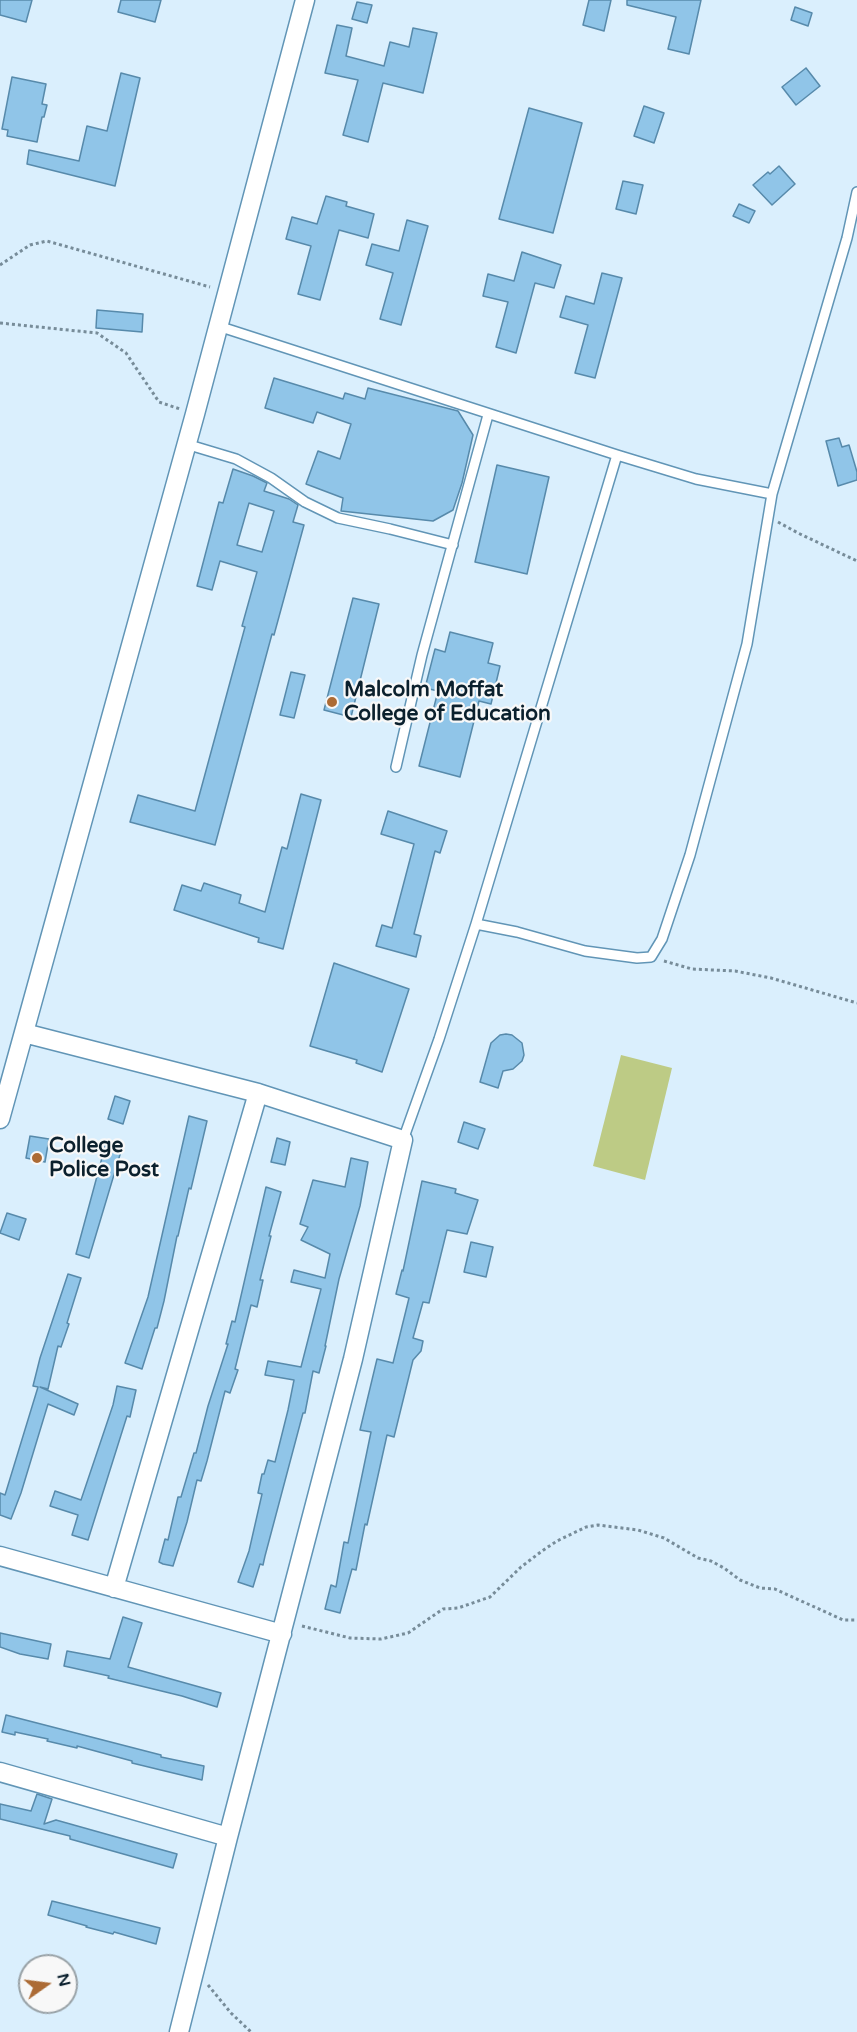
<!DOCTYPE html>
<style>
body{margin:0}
#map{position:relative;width:857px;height:2032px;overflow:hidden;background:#daeffd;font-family:"Varela Round",sans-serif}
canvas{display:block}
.north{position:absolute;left:18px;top:1954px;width:60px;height:60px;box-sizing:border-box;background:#f8f8f8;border:2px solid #99a2a7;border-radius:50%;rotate:76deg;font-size:16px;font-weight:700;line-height:24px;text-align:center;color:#0b202d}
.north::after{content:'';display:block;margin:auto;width:21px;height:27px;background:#ac6b35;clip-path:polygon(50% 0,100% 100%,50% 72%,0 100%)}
</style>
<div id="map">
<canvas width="857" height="2032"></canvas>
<div class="north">N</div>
</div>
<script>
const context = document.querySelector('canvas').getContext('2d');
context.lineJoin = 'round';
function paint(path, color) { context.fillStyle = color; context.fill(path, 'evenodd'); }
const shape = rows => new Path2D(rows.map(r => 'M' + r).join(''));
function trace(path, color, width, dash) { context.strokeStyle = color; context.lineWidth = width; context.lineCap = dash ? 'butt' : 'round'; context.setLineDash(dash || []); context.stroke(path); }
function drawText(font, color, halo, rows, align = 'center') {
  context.font = font + ' "Varela Round",sans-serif'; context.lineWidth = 4.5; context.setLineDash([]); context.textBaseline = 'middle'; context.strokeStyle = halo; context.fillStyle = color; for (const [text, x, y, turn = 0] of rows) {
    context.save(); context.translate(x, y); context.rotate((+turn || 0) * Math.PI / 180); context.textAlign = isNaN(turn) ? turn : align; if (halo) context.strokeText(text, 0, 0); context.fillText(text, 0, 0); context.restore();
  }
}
paint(shape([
 [621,1055,672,1068,645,1180,593,1166]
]), '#bdcb85');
const building = shape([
 [0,0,32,0,26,22,0,15,0,0],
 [121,0,161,0,155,22,118,12,121,0],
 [589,0,611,0,604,31,583,25,589,0],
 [627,0,701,0,689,54,668,49,676,17,627,5,627,0],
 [357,2,372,5,367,23,352,19,357,2],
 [795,7,812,13,808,26,791,20,795,7],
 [337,25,352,28,346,56,384,66,390,42,409,47,413,28,437,33,423,93,383,83,368,142,343,135,358,80,325,73,337,25],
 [806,68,820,86,796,105,782,87,806,68],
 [121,73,140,78,115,186,27,164,29,150,79,161,87,126,107,131,121,73],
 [12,77,46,84,42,104,47,105,44,117,42,117,37,142,7,136,8,130,2,129,12,77],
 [644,106,664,113,654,143,634,136,644,106],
 [529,108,582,123,553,233,499,219,529,108],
 [779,166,795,184,772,205,753,185,768,172,770,174,779,166],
 [623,181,643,185,636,214,616,209,623,181],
 [326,196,347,202,346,206,374,214,368,238,339,230,320,300,298,294,311,246,286,239,292,217,317,224,326,196],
 [739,204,755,211,749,223,733,216,739,204],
 [407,220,428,226,401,325,380,319,393,273,366,265,372,244,399,251,407,220],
 [522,252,561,265,554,288,535,283,516,353,496,347,508,302,483,296,488,274,514,281,522,252],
 [602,273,622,278,595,378,575,373,588,325,560,317,566,296,594,304,602,273],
 [97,310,143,314,142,332,96,328,97,310],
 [274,378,343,399,345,393,365,399,368,388,458,411,473,435,462,483,453,510,433,521,341,511,343,498,306,484,318,451,340,459,351,424,317,412,313,423,265,408,274,378],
 [839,438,842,447,849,445,857,472,857,480,838,486,826,441,839,438],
 [497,465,549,477,527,574,475,562,497,465],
 [233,469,253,476,267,483,264,491,289,499,298,505,293,522,304,525,274,635,272,634,215,845,130,822,138,795,195,811,245,627,242,626,257,572,220,561,212,590,197,586,219,502,223,503,233,469],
 [249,503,274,511,262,552,237,545,249,503],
 [353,598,379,604,351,717,324,710,353,598],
 [450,632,493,643,488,663,500,666,491,704,479,701,460,777,419,766,438,691,425,688,435,649,445,652,450,632],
 [291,672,305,675,294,718,280,715,291,672],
 [301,794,321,800,283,949,258,942,259,938,174,910,182,885,201,891,204,883,241,895,239,903,265,912,282,847,287,849,301,794],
 [388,811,447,831,440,853,435,851,414,934,421,936,416,957,376,946,382,925,392,928,414,844,381,834,388,811],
 [334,963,409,989,382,1072,356,1063,357,1060,310,1046,334,963],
 [506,1034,512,1035,522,1043,524,1055,522,1061,513,1069,503,1071,498,1088,480,1082,491,1043,500,1035,506,1034],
 [115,1096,130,1101,123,1124,108,1119,115,1096],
 [189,1116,207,1121,191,1189,189,1188,178,1236,177,1236,164,1301,157,1328,155,1328,142,1369,125,1363,148,1297,189,1116],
 [464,1122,485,1129,478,1149,458,1142,464,1122],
 [30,1136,49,1139,45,1162,26,1158,30,1136],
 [277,1138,290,1142,285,1165,271,1162,277,1138],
 [106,1143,122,1148,89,1258,76,1254,106,1143],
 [351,1158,368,1162,360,1206,339,1279,325,1346,326,1346,319,1373,313,1371,305,1413,303,1413,265,1556,263,1565,260,1564,253,1587,238,1582,249,1551,262,1494,258,1493,262,1474,264,1474,268,1460,275,1462,288,1410,294,1380,265,1375,268,1361,301,1367,321,1289,291,1282,294,1270,325,1278,330,1254,301,1240,308,1227,300,1224,313,1180,345,1187,351,1158],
 [422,1181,456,1189,455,1193,478,1200,467,1234,447,1230,429,1303,423,1302,413,1338,423,1341,421,1351,413,1360,394,1437,387,1435,367,1525,365,1524,356,1570,352,1569,340,1613,325,1609,331,1585,336,1587,344,1542,348,1543,371,1432,360,1430,377,1359,393,1363,409,1298,396,1294,402,1270,403,1271,422,1181],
 [266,1187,281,1192,269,1236,271,1236,260,1280,263,1280,257,1307,251,1305,235,1369,238,1370,230,1393,225,1391,207,1461,201,1481,197,1480,187,1522,173,1566,163,1564,159,1562,165,1539,168,1540,178,1497,181,1497,194,1453,196,1453,208,1406,228,1344,226,1344,232,1321,235,1322,266,1187],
 [7,1213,26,1219,19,1240,0,1233,7,1213],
 [471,1242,493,1247,486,1277,464,1272,471,1242],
 [68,1274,81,1278,67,1323,69,1324,61,1347,58,1346,48,1389,40,1387,78,1404,74,1415,48,1404,21,1493,11,1519,0,1515,0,1493,5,1495,38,1387,33,1386,40,1358,68,1274],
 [117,1386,136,1390,130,1417,127,1416,88,1540,72,1535,78,1515,50,1506,55,1491,81,1500,113,1405,117,1386],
 [123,1617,142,1623,128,1667,221,1693,217,1707,182,1696,108,1678,109,1676,64,1666,67,1651,110,1659,123,1617],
 [0,1633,51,1644,48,1659,20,1654,0,1647,0,1633],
 [6,1715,161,1755,161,1757,204,1766,202,1780,132,1763,132,1761,77,1746,77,1748,47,1741,48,1739,15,1732,15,1735,2,1732,6,1715],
 [37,1794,52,1799,44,1824,56,1820,177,1854,173,1868,70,1839,70,1836,0,1819,0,1804,31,1811,37,1794],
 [52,1901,160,1928,156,1944,114,1932,113,1934,86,1927,87,1926,48,1915,52,1901]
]);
paint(building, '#90c5e8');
trace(building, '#578aab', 1.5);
const lane = shape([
 [218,326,617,455,696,479,772,494],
 [186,444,236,459,271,478,305,502,338,518,390,529,453,545],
 [396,767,422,655,488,415],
 [476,924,517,932,585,951,637,958,651,957,662,939,690,855,747,644,772,494,847,238,857,192],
 [403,1140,439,1039,476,924,617,455]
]);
const street = shape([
 [24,1033,258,1093,403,1140,353,1359,228,1837,179,2032],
 [0,1119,195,414,305,0],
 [0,1556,282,1634],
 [114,1588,258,1093],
 [0,1772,228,1837]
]);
trace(lane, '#6195b6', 12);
trace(street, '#6195b6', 21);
trace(shape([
 [0,265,30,245,47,241,210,287],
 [0,323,97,333,126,353,159,402,180,409],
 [778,522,798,533,857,561],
 [664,961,692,969,735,971,771,978,857,1003],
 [302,1626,350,1638,381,1639,408,1633,443,1609,458,1608,490,1597,521,1567,542,1551,557,1541,586,1527,598,1525,638,1530,664,1538,698,1558,711,1561,724,1568,740,1580,760,1588,775,1589,843,1620,857,1620],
 [208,1985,231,2013,251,2032]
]), '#778c99', 3, [3, 3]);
trace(lane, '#fff', 9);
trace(street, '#fff', 18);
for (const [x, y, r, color] of [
 [332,702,6,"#ac6b35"],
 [37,1158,6,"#ac6b35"]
]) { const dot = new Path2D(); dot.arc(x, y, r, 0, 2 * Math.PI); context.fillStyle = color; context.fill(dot); trace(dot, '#f8f8f8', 2); }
drawText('bold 21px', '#0b202d', '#f8f8f8', [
 ["Malcolm Moffat",344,690],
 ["College of Education",344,714],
 ["College",49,1146],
 ["Police Post",49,1170]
], 'left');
</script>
